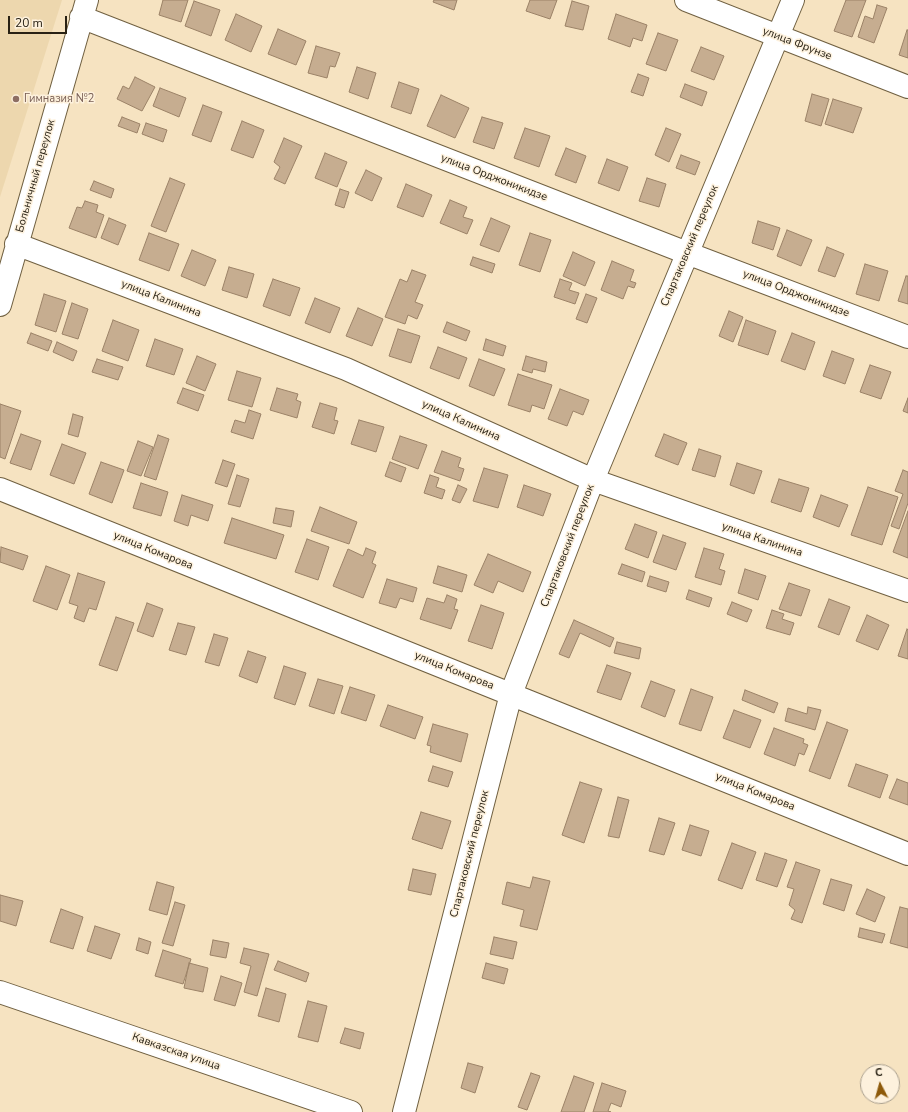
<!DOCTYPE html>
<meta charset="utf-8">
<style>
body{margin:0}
#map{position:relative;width:908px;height:1112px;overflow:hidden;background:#f6e3c1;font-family:"Nunito Sans",sans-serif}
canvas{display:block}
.north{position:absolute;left:860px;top:1064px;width:40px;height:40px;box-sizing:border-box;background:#fdf1dd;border:1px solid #a89e8d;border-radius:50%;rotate:354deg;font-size:11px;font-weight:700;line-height:16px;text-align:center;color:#282114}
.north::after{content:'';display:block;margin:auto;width:14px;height:18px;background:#8e5a0a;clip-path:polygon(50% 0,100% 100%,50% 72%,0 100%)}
.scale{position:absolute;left:8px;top:16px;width:59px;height:18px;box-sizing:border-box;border:2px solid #282114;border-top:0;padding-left:5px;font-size:12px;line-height:14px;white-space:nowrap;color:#282114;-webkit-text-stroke:3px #fdf1dd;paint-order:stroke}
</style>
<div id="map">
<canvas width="908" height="1112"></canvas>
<div class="north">С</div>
<div class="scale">20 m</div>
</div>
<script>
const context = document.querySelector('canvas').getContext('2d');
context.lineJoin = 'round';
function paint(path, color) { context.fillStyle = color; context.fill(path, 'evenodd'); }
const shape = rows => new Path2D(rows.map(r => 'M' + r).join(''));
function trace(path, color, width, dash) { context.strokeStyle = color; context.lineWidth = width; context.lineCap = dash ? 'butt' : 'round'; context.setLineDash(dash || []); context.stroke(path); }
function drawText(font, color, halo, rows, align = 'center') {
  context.font = font + ' "Nunito Sans",sans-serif'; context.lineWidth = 3; context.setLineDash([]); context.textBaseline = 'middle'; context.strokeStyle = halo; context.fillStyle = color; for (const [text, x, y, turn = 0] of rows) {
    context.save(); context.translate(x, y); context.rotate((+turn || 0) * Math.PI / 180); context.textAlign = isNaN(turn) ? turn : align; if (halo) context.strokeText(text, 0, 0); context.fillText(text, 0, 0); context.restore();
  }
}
paint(shape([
 [0,0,62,0,0,197]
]), '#edd7ae');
const building = shape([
 [163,0,188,0,181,22,159,15,163,0],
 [434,0,457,0,454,10,433,2,434,0],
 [530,0,557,0,550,19,526,11,530,0],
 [846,0,866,0,852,37,834,31,846,0],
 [194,1,220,10,211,36,185,26,194,1],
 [572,1,589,6,583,30,565,26,572,1],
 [877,5,887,8,874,43,858,37,865,16,873,19,877,5],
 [236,14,262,26,251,52,225,40,236,14],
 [616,14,647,25,642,41,633,38,630,47,608,39,616,14],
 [278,29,306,41,296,65,268,54,278,29],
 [907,30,908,30,908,58,899,55,907,30],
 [658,33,678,40,666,71,646,64,658,33],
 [316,46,340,53,335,67,330,66,327,78,308,73,316,46],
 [701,47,724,56,714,80,691,71,701,47],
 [357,67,376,73,368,99,349,92,357,67],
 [638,74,649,78,643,96,631,92,638,74],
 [135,77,155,87,142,111,117,99,123,86,129,89,135,77],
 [399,82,419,89,411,114,391,107,399,82],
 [685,84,707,92,702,106,680,97,685,84],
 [160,88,186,98,179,117,153,106,160,88],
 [812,94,829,99,821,126,805,121,812,94],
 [441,95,469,108,455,138,427,126,441,95],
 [833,99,862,108,853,133,825,124,833,99],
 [203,105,222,112,211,142,192,135,203,105],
 [122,117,140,124,137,133,118,126,122,117],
 [482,117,503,123,494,149,473,142,482,117],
 [242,121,264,130,253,158,231,150,242,121],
 [146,123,167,130,163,142,142,134,146,123],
 [525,128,550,136,539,167,514,158,525,128],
 [666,128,681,134,669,162,655,155,666,128],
 [284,138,302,146,285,184,274,179,280,167,274,162,284,138],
 [566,148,586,156,576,183,555,175,566,148],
 [325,153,347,162,337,187,315,178,325,153],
 [681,155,700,162,695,175,676,168,681,155],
 [607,159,628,167,619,191,598,183,607,159],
 [366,170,382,178,372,201,355,193,366,170],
 [170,178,185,184,166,232,151,226,170,178],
 [647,178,666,184,659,207,639,201,647,178],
 [94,181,114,189,111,198,90,190,94,181],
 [406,184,432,195,423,217,397,207,406,184],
 [340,189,349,192,344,208,335,205,340,189],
 [450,200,467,207,463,217,473,220,467,234,440,223,450,200],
 [85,201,98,205,96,212,104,215,96,238,69,228,77,207,82,208,85,201],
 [109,218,126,225,118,245,101,238,109,218],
 [491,218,510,226,499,252,480,245,491,218],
 [758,221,780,228,773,250,752,243,758,221],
 [787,230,812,240,801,266,777,256,787,230],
 [149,233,179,244,169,271,139,260,149,233],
 [530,233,551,240,540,272,519,265,530,233],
 [827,247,844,254,835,277,818,271,827,247],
 [192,250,216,260,205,286,181,276,192,250],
 [573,252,595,262,585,286,563,276,573,252],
 [473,257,495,264,492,273,470,265,473,257],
 [612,261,634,270,630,281,636,283,634,288,628,286,623,299,601,290,612,261],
 [865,264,888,271,879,301,856,294,865,264],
 [229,267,254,274,247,298,222,290,229,267],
 [412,270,426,275,415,302,423,305,417,319,408,315,405,324,385,317,400,279,407,282,412,270],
 [906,276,908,276,908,304,898,301,906,276],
 [273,279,300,288,290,316,263,306,273,279],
 [560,279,572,283,569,290,579,293,575,304,554,297,560,279],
 [44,294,66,301,56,332,35,325,44,294],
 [586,294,597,298,587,323,576,319,586,294],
 [315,298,340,308,330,333,305,323,315,298],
 [72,303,88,309,78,339,62,334,72,303],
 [358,308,383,319,372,346,346,336,358,308],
 [729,311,743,317,733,342,719,336,729,311],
 [113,320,139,330,128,361,102,351,113,320],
 [746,320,776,331,768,355,738,345,746,320],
 [447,322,470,331,466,341,443,332,447,322],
 [398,329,420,336,411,363,389,356,398,329],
 [31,333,52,341,48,351,27,343,31,333],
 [792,333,815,342,805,370,781,361,792,333],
 [155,339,183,349,174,375,146,366,155,339],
 [486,339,506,346,503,356,483,350,486,339],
 [57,342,77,351,73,361,53,352,57,342],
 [438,347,467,358,459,379,430,368,438,347],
 [832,351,854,359,845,384,823,376,832,351],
 [197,356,216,364,205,391,186,383,197,356],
 [526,356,547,362,545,372,533,369,532,373,522,370,526,356],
 [97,359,123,367,118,380,92,372,97,359],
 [479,359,505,369,494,396,469,386,479,359],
 [870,365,891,372,881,399,860,392,870,365],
 [237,371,261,378,252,407,228,400,237,371],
 [518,374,552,385,544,409,532,405,530,412,508,405,518,374],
 [183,388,204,395,198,411,177,403,183,388],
 [277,388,298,394,296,400,301,402,297,418,270,410,277,388],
 [560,389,589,400,583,415,573,411,567,426,548,419,560,389],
 [908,398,908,413,903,411,908,398],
 [320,403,337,408,334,420,338,421,334,434,312,427,320,403],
 [0,404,21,411,5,459,0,457,0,404],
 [249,410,261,414,253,439,231,432,235,420,245,423,249,410],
 [73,414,83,417,78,437,68,434,73,414],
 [359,420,384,427,376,452,351,444,359,420],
 [21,434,41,441,31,470,10,463,21,434],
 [664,434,687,443,678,465,655,456,664,434],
 [158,435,169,439,156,480,144,476,158,435],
 [400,436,427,445,418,469,392,459,400,436],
 [138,441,153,447,141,476,127,471,138,441],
 [62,444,86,453,74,484,50,475,62,444],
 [699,449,721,456,715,477,692,470,699,449],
 [442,451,461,458,458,467,464,469,460,481,434,472,442,451],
 [223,460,235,464,227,487,215,483,223,460],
 [101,462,124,470,112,503,89,494,101,462],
 [390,462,406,468,401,482,385,476,390,462],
 [737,463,762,471,754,494,730,485,737,463],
 [484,468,508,475,498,508,473,501,484,468],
 [903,470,908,472,908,503,899,529,891,526,903,494,895,491,903,470],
 [237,475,249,479,240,507,228,504,237,475],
 [430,475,439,478,436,487,445,490,442,499,424,493,430,475],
 [779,479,809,488,801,512,771,502,779,479],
 [141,483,168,492,161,516,133,508,141,483],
 [458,485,467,489,460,503,452,500,458,485],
 [524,485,551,494,543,516,517,507,524,485],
 [868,487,898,497,882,545,851,535,868,487],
 [182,495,213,505,208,521,191,515,188,526,174,521,182,495],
 [821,495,848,505,839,527,813,517,821,495],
 [320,507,357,522,349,544,311,531,320,507],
 [276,508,294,511,291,527,273,523,276,508],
 [908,511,908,558,893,552,908,511],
 [232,518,284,535,276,559,224,543,232,518],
 [635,524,657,532,648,558,625,549,635,524],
 [663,535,686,543,676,570,653,562,663,535],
 [307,539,329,547,318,580,295,572,307,539],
 [1,547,28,556,23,570,0,562,1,547],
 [366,548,376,552,372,563,376,565,363,598,333,586,348,549,363,556,366,548],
 [704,548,724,554,719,569,725,571,721,585,695,577,704,548],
 [488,554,531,572,523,592,498,581,493,593,474,585,488,554],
 [622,564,645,572,642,582,618,574,622,564],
 [46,566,70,575,57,610,33,601,46,566],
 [438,566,467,575,462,592,433,583,438,566],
 [745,569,766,576,758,600,738,593,745,569],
 [78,573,105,582,96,610,89,608,84,622,74,618,78,606,69,603,78,573],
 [650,576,669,582,666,592,647,586,650,576],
 [387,579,417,588,413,602,400,598,396,608,379,603,387,579],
 [789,583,810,590,801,616,779,609,789,583],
 [689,590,712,598,709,607,686,599,689,590],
 [447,595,457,599,454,609,458,610,451,629,420,619,427,598,444,603,447,595],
 [829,599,850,607,839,635,818,627,829,599],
 [732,602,752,610,747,622,727,614,732,602],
 [147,603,163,609,153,637,137,631,147,603],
 [481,605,504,613,492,649,468,641,481,605],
 [772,610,784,614,782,619,794,623,790,635,766,628,772,610],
 [867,615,889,625,878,650,856,641,867,615],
 [116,617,134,623,117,671,99,665,116,617],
 [574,620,614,638,610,647,580,633,569,658,559,654,574,620],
 [178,623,195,627,186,655,169,650,178,623],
 [907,629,908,630,908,659,898,656,907,629],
 [214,634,228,638,219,666,205,662,214,634],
 [617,642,641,648,639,659,614,653,617,642],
 [248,651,266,657,257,683,239,676,248,651],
 [607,665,631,673,621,700,597,692,607,665],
 [284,666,306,673,295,705,274,698,284,666],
 [318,679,343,686,334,714,309,706,318,679],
 [651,681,675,690,665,717,641,707,651,681],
 [350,687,375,695,366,721,341,713,350,687],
 [691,689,713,697,701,731,679,724,691,689],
 [745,690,778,703,774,713,742,700,745,690],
 [388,705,423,717,415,739,380,726,388,705],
 [808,707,821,710,815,730,785,721,788,708,807,714,808,707],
 [734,710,761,720,750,748,723,738,734,710],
 [827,722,848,730,830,779,809,771,827,722],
 [433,724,468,734,461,762,430,752,431,746,427,745,433,724],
 [774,728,804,739,803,743,808,745,804,755,799,753,795,766,764,754,774,728],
 [856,764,888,775,880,798,848,786,856,764],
 [433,766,453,772,448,787,428,781,433,766],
 [897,779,908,783,908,805,889,798,897,779],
 [580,782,602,789,584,843,562,835,580,782],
 [618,797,629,800,619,838,608,836,618,797],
 [421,812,451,821,442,849,412,839,421,812],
 [659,818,675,823,664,855,649,851,659,818],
 [690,825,709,831,701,856,682,850,690,825],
 [732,843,756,852,742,889,718,880,732,843],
 [765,853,787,860,777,887,756,880,765,853],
 [796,862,820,870,802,923,791,919,795,910,789,905,794,889,787,887,796,862],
 [413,869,436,874,431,895,408,890,413,869],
 [533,877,550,881,537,930,520,926,524,910,502,904,507,882,530,888,533,877],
 [831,879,852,885,844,911,823,904,831,879],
 [157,882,174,887,167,915,149,910,157,882],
 [867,889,885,897,875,922,856,914,867,889],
 [0,895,23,901,16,926,0,921,0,895],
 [175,902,185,905,173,946,162,943,175,902],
 [900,907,908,909,908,948,890,943,900,907],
 [61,909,83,917,73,949,50,942,61,909],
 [95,926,120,934,111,959,87,951,95,926],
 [860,928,885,934,882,943,858,937,860,928],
 [494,937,517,942,513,959,490,954,494,937],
 [139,938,151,942,148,954,136,950,139,938],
 [213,940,229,943,226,958,210,955,213,940],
 [244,948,269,954,257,996,244,992,251,966,240,963,244,948],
 [163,950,191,959,183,984,155,976,163,950],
 [278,961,309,973,306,982,274,970,278,961],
 [189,963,208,968,203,992,184,988,189,963],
 [486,963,508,969,504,984,482,978,486,963],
 [221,976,242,983,235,1006,214,1000,221,976],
 [266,988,286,994,279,1022,258,1016,266,988],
 [308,1001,327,1006,318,1042,298,1037,308,1001],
 [345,1028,364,1033,360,1049,340,1043,345,1028],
 [468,1063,483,1067,475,1093,461,1088,468,1063],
 [531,1073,540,1076,527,1110,518,1107,531,1073],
 [574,1076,594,1083,584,1112,561,1112,574,1076],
 [602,1083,626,1091,621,1107,611,1103,608,1111,611,1112,593,1112,602,1083]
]);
paint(building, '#c6ad90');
trace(building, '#9b8267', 1);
const minor = shape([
 [686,0,908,87],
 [81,17,687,253,908,337],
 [16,244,346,369,593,480,908,591],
 [0,305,87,0],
 [0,489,908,854],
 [404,1112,511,694,593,480,793,0]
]);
const tertiary = shape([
 [0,992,351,1112]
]);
trace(minor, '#706041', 24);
trace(tertiary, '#706041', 24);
trace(minor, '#fff', 22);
trace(tertiary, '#fff', 22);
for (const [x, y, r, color] of [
 [16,99,4,"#8d6e63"]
]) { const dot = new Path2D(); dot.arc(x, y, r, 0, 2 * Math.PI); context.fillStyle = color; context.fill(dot); trace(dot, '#fdf1dd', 1.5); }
drawText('11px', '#282114', '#fdf1dd', [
 ["улица Фрунзе",797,44,21],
 ["Больничный переулок",36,176,-74],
 ["улица Орджоникидзе",494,178,21],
 ["Спартаковский переулок",690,246,-67],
 ["улица Орджоникидзе",796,294,21],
 ["улица Калинина",161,299,21],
 ["улица Калинина",461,421,24],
 ["улица Калинина",762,540,19],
 ["Спартаковский переулок",568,546,-69],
 ["улица Комарова",153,551,22],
 ["улица Комарова",454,671,22],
 ["улица Комарова",755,792,22],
 ["Спартаковский переулок",470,854,-76],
 ["Кавказская улица",176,1052,19]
]);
drawText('11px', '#785e54', '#fdf1dd', [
 ["Гимназия №2",24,99]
], 'left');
</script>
